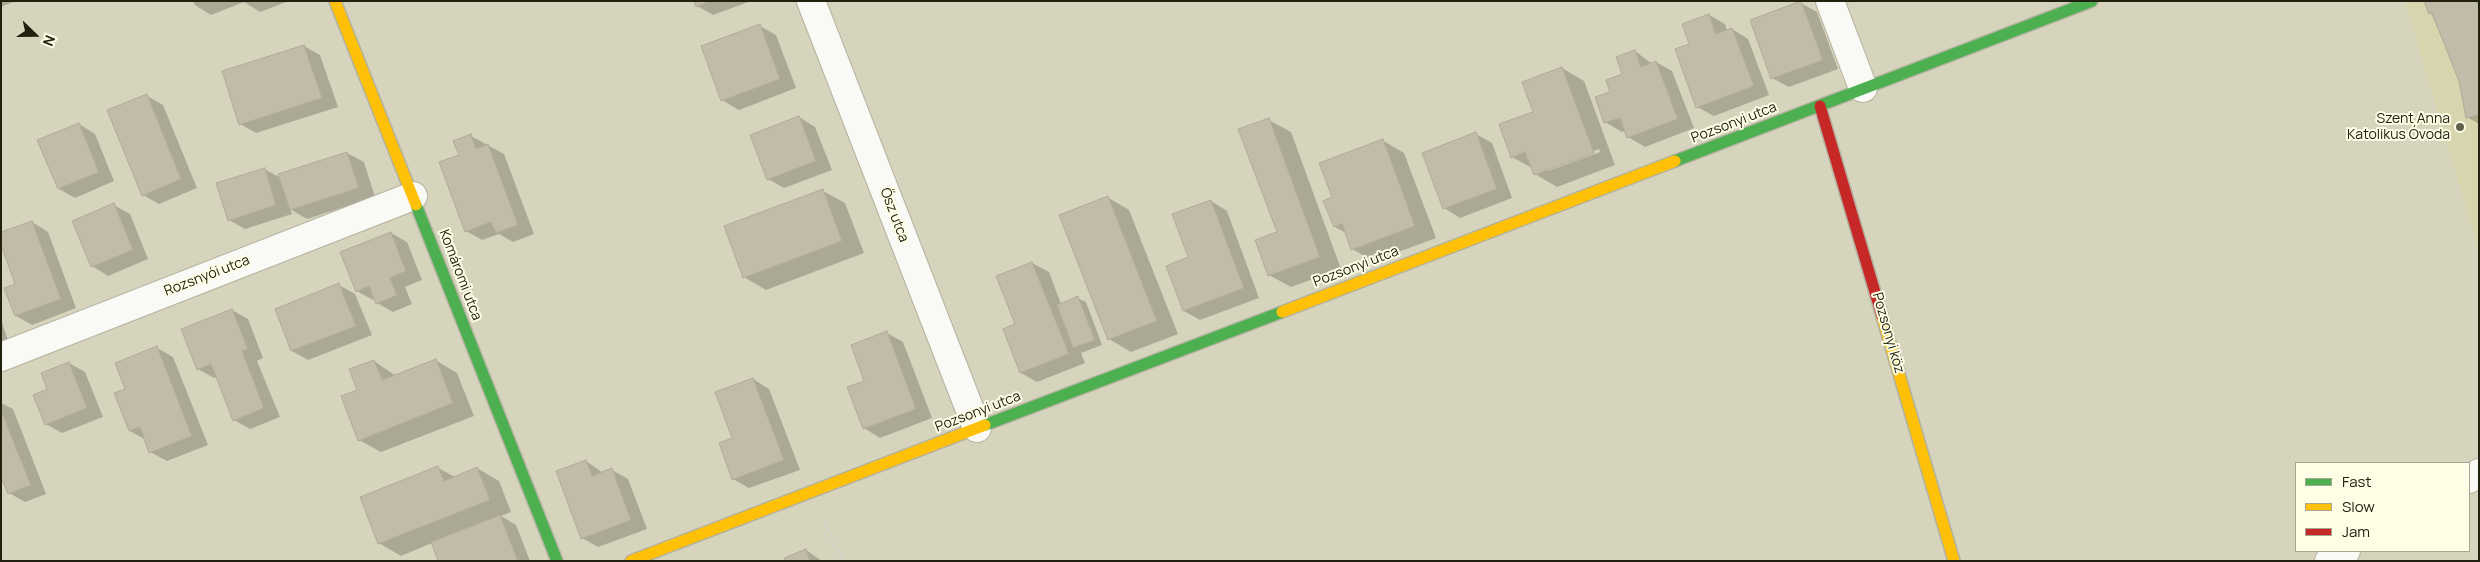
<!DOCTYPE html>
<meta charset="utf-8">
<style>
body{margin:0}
#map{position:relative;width:2480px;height:562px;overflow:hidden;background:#d6d4bc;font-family:Manrope,sans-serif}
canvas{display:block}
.frame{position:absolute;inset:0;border:2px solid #222110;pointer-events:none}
.legend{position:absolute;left:2295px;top:462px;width:175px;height:90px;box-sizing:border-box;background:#fefee7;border:1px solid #a6a691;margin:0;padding:6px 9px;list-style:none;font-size:15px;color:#222110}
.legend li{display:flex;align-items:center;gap:10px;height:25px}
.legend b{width:25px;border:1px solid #a6a691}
.north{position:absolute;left:10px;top:10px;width:50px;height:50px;-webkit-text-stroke:4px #fefee7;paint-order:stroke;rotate:112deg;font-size:14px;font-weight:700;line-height:20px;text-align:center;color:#222110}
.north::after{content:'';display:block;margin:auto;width:18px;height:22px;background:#222110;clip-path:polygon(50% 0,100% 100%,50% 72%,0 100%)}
</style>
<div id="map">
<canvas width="2480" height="562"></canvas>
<div class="frame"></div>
<ul class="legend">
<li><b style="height:6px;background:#4caf50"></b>Fast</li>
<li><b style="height:6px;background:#ffc107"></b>Slow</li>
<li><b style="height:6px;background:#c62828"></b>Jam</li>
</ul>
<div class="north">N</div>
</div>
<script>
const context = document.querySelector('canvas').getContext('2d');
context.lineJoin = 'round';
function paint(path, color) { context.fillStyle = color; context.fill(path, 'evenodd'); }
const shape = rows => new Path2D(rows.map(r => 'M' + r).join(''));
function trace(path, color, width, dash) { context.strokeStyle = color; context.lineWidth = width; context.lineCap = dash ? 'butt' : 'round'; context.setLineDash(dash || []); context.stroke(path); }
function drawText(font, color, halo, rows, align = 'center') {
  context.font = font + ' Manrope,sans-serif'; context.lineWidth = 4; context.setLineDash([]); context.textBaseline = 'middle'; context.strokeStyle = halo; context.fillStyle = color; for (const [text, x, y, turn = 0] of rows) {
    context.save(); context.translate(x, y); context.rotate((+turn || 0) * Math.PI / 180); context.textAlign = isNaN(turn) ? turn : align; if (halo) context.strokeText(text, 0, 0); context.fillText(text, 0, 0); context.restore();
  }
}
paint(shape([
 [2405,1,2479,1,2479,252]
]), '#d7d5ad');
paint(shape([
 [1,1,15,1,1,7],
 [193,1,286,1,286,2,260,12,244,2,211,15,195,5],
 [695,1,751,1,713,15,697,6],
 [2426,1,2479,1,2479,124,2467,117,2460,80],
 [1801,3,1817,12,1838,69,1789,87,1772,78],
 [1709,15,1725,24,1727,31,1732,29,1748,39,1769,95,1714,116,1697,107,1691,44],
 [760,26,776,35,796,88,739,110,722,100],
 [304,46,320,55,338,107,256,133,240,124],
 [1635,51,1652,64,1656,62,1672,71,1694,128,1645,147,1628,137,1626,130,1622,132,1605,122,1612,92,1624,74],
 [1562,68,1584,81,1615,165,1557,187,1535,174,1532,168,1512,157,1535,112],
 [1599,149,1600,152,1548,171,1548,168],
 [147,96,163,105,197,188,159,204,143,195],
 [799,117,815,127,832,170,784,188,768,179],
 [1269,120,1291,132,1341,269,1291,287,1269,275,1278,232],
 [79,124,95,134,114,181,75,198,59,189],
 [1476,134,1492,143,1512,198,1460,218,1444,208],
 [471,136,504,154,534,234,513,242,499,234,482,240,466,231,460,156],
 [1382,140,1404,153,1436,238,1374,261,1352,249,1346,233,1335,227,1333,198],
 [347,153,364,162,375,197,307,219,290,209,292,214,245,229,229,220,264,169,281,178],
 [823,191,845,203,864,253,766,290,744,277],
 [1107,197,1129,210,1178,334,1131,352,1109,339],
 [1211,201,1227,211,1259,298,1200,320,1184,311,1189,258],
 [114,205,130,214,148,259,108,276,92,266],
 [32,222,48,232,76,308,32,325,16,316,17,284],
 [391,233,407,242,422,280,405,287,412,304,393,312,377,303,375,299,373,300,357,291],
 [1032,263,1049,272,1061,304,1077,298,1086,302,1102,345,1081,353,1085,363,1037,382,1021,373,1004,330,1017,325],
 [339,285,355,294,372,335,308,360,292,351,276,310],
 [232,310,248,319,263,358,257,361,280,417,250,429,234,420,217,377,214,378,198,369],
 [1,320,8,340,1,342],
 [887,333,903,342,932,418,880,438,864,428,865,382],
 [157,348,173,357,208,445,167,461,150,452,146,440,130,431,116,394,126,389],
 [435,360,457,373,474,416,381,452,359,440,359,391,374,361,396,376],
 [69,363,85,372,103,417,62,433,46,424],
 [753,379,769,389,800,470,749,488,733,479,734,439],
 [1,403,13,409,46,494,25,502,9,493,1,478],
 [586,461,603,473,612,470,628,479,647,529,598,547,582,538],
 [438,468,455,477,477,468,499,481,511,512,501,516,516,525,530,561,439,561,432,543,401,556,379,543],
 [806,550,822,561,786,561]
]), '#0003');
const building = shape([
 [694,1,711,1,696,7,694,1],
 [1801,1,1823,60,1771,79,1750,20,1801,1],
 [2424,1,2476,1,2479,8,2479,115,2466,118,2459,81,2432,13,2429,14,2424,1],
 [1709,14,1716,34,1732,28,1754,86,1696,108,1675,49,1689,44,1682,24,1709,14],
 [760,24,780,79,721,101,701,46,760,24],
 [304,45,322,98,239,125,222,71,304,45],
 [1635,50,1641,67,1656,61,1678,119,1627,138,1620,118,1604,123,1595,97,1610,92,1606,80,1622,74,1616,57,1635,50],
 [1562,67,1594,153,1534,175,1525,152,1511,158,1499,124,1533,112,1522,82,1562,67],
 [147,94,181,179,142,196,107,110,147,94],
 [799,116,816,161,767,180,750,135,799,116],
 [1269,118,1320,257,1268,276,1255,240,1277,232,1238,129,1269,118],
 [79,123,99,172,58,189,37,140,79,123],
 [1476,132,1497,189,1443,209,1422,153,1476,132],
 [471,134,476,149,488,144,518,225,496,233,491,222,465,232,439,162,459,155,453,141,471,134],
 [1383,139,1415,226,1351,250,1342,224,1334,227,1323,201,1332,197,1319,163,1383,139],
 [347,152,359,188,290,210,278,174,347,152],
 [265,168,276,205,228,221,216,183,265,168],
 [823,189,842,241,743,278,724,226,823,189],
 [1108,196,1157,321,1108,340,1059,215,1108,196],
 [1211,200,1244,288,1183,311,1166,266,1188,257,1172,214,1211,200],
 [114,203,133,250,91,267,72,221,114,203],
 [32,221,61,299,15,316,4,288,15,284,1,245,1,232,32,221],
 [391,232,406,271,390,278,397,295,376,304,369,286,356,292,340,252,391,232],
 [1032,262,1069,354,1020,373,1003,329,1015,324,996,276,1032,262],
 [339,283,356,326,291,351,275,309,339,283],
 [1078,296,1095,340,1073,348,1057,305,1078,296],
 [232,309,248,349,242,351,264,408,233,421,211,364,197,370,181,329,232,309],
 [887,331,916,409,863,429,847,387,864,381,851,345,887,331],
 [157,346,192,436,149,453,140,427,129,431,114,393,125,389,115,363,157,346],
 [436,359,453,403,358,441,341,396,357,390,349,369,374,360,382,380,436,359],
 [69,362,87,408,45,425,33,395,47,389,41,373,69,362],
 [753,378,784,460,732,480,719,443,732,438,715,392,753,378],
 [1,410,31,485,8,494,1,477,1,410],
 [586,460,592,476,612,468,631,520,581,539,556,471,586,460],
 [438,466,444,481,477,467,490,500,378,544,360,497,438,466],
 [500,515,518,561,438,561,431,542,500,515],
 [806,549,810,561,785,561,784,558,806,549]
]);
paint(building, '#c0bca9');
trace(building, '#b0ab99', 1);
const street = shape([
 [811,1,977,428],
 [1830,1,1863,88],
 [1,357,413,196],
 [2469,479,2479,473],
 [2329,561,2346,551]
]);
const fast = shape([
 [1675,161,2092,1],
 [416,205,557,561],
 [985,425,1282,312]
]);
const slow = shape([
 [335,1,416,205],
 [1282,312,1675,161],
 [1882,316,1954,561],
 [631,561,985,425]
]);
const jam = shape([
 [1820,106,1882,316]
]);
trace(street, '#b3b29f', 30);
trace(fast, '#b3b29f', 14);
trace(slow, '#b3b29f', 14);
trace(jam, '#b3b29f', 14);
trace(shape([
 [824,520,842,561]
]), '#d4d4cc', 3, [4, 4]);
trace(street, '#f9f9f5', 28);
trace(fast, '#4caf50', 11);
trace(slow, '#ffc107', 11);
trace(jam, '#c62828', 11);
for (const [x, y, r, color] of [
 [2460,127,5,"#61604c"]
]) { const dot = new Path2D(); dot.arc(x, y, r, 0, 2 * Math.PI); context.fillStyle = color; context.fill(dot); trace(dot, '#fefee7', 2); }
drawText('14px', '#222110', '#fefee7', [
 ["Szent Anna",2450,119],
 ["Katolikus Óvoda",2450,135]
], 'right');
drawText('14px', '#222110', '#fefee7', [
 ["Pozsonyi utca",1734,123,-21],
 ["Ősz utca",894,215,69],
 ["Pozsonyi utca",1356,267,-21],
 ["Komáromi utca",460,275,69],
 ["Rozsnyói utca",207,276,-21],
 ["Pozsonyi köz",1888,333,74],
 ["Pozsonyi utca",978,412,-21]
]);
</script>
